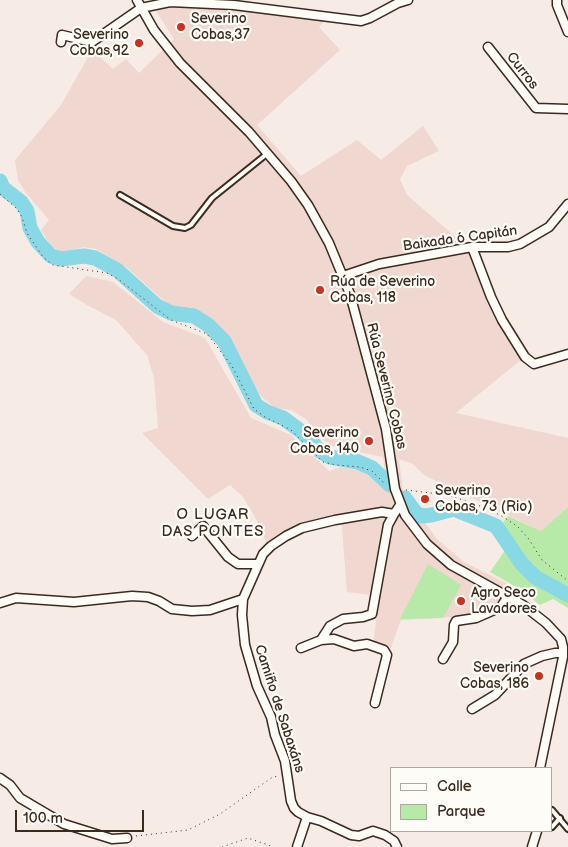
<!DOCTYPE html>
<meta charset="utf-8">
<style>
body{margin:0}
#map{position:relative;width:568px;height:847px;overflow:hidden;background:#f7ebe5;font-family:"Balsamiq Sans",sans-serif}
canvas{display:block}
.legend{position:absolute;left:390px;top:767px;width:162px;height:65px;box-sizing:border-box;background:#fdfcf7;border:1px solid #afa8a0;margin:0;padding:6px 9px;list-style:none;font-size:15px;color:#3b2a1e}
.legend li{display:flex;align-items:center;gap:10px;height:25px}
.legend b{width:25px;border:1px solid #afa8a0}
.scale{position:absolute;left:15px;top:810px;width:129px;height:22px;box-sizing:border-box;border:2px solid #3b2a1e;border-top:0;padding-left:6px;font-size:15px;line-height:18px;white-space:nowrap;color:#3b2a1e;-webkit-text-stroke:4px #fdfcf7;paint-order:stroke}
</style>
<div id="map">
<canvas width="568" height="847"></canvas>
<ul class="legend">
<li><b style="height:6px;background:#fdfcf7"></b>Calle</li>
<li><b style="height:14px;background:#b7e9a9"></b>Parque</li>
</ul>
<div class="scale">100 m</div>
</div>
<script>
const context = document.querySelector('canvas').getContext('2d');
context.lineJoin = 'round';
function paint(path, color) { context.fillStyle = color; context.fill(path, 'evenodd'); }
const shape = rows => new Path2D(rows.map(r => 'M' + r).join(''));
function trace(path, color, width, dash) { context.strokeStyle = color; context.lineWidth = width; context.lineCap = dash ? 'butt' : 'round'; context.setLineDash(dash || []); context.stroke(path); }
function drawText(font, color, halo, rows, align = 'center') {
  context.font = font + ' "Balsamiq Sans",sans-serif'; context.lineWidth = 4.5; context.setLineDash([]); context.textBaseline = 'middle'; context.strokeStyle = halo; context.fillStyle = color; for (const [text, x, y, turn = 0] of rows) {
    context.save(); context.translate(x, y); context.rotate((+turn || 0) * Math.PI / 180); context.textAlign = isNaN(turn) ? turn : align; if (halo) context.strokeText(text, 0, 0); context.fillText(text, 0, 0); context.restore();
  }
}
paint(shape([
 [173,4,225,6,326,19,319,27,340,50,257,125,301,176,357,140,381,160,423,126,439,151,407,166,400,179,407,195,473,252,523,358,456,413,568,438,568,507,541,531,424,475,413,464,399,459,403,492,409,508,420,516,437,539,464,562,510,585,499,606,474,616,401,620,389,652,373,647,379,596,347,592,341,515,298,523,266,542,254,515,243,497,230,485,208,499,142,433,158,428,154,378,147,355,116,320,87,305,69,294,86,276,113,282,163,322,205,338,251,418,291,435,329,471,341,467,371,473,387,491,388,490,383,457,332,446,322,439,306,419,291,410,275,408,262,397,248,379,236,351,220,327,203,313,169,305,126,267,96,249,84,247,62,253,51,246,41,230,49,220,26,193,18,180,15,160,61,105,92,50,113,69,126,59,139,73,174,39,154,8]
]), '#f0d7d0');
paint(shape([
 [568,507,568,608,553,599,540,605,516,587,490,572,506,549,494,534,508,516,541,531],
 [428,564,461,585,443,618,400,619]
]), '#b7e9a9');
trace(shape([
 [0,181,3,188,21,202,27,211,30,228,38,242,51,256,61,259,84,256,95,258,117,270,157,306,171,313,194,316,208,325,224,341,256,405,267,412,283,418,302,432,320,451,330,457,358,462,372,468,390,485],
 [405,498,415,512,421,516,431,515,454,509,496,526,522,564,535,577,568,595]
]), '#88d8e5', 15);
const lane = shape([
 [120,195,173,226,185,228,191,225,212,198,268,153],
 [552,810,568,829],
 [552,827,560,818]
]);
const street = shape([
 [137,0,154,30,180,63,249,132,291,181,308,205,329,243,350,294,386,429,395,489,405,515,427,544,451,565,523,605,546,623,561,639,563,647,563,657,540,768],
 [557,0,557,5,568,32],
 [61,42,62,35,92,42,141,8,170,2,234,5,361,21,370,18,398,3,408,0],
 [488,47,536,108,568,109],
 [472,247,491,297,502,320,525,357,534,364,568,354],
 [343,276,379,264,472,247,508,247,520,244,549,227,568,204],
 [192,536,203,526,228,557,238,564,257,564],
 [0,603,16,598,74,602,132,596,148,597,159,601,172,609,192,611,210,610,243,599],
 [321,640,334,639,354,646,367,644,384,650,387,655,375,703],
 [301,648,321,640,330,626,343,619,363,617,372,614,388,525,394,514],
 [443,659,453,642,454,625,456,621,476,618,501,607,508,596],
 [472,709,495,695,524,664,542,656,555,653,563,653],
 [0,778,10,785,20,798,64,824,112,839,127,838],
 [307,817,321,821,351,835,359,836,373,831,385,835,394,841,397,847],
 [297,847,307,817,298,812,294,808,291,801,285,761,275,735,271,717,257,686,245,645,242,615,243,599,263,554,271,546,286,536,302,528,335,520,382,512,394,514,400,505],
 [532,847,537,831]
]);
trace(lane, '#3b2a1e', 8);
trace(street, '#3b2a1e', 11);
trace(shape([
 [0,194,16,208,22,217,27,233,43,257,53,265,107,273,118,279,171,320,207,334,232,366,254,409,265,417,291,430,323,462,336,465,360,467,372,471,386,485],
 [406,490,447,495,473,503,500,515,517,526,528,538,542,560,568,581],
 [136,836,188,830,220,814,264,783,273,777,279,776],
 [222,847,248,838,274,847]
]), '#3b2a1e', 1, [1, 4]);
trace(lane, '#fdfcf7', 4);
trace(street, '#fdfcf7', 8);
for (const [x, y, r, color] of [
 [181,27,5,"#c8321e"],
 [139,43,5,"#c8321e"],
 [320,290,5,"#c8321e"],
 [369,441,5,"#c8321e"],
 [425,499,5,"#c8321e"],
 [461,601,5,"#c8321e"],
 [539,676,5,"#c8321e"]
]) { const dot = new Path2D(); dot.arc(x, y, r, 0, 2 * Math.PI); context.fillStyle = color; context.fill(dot); trace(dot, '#fdfcf7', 2); }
drawText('14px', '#3b2a1e', '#fdfcf7', [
 ["Severino",191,19],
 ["Cobas,37",191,35],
 ["Severino",129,35,"right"],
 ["Cobas,92",129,51,"right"],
 ["Rúa de Severino",330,282],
 ["Cobas, 118",330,298],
 ["Severino",359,433,"right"],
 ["Cobas, 140",359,449,"right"],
 ["Severino",435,491],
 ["Cobas, 73 (Rio)",435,507],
 ["Agro Seco",471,593],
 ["Lavadores",471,609],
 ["Severino",529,668,"right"],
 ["Cobas, 186",529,684,"right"]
], 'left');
drawText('14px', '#3b2a1e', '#fdfcf7', [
 ["Curros",522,71,52],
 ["Baixada ó Capitán",460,239,-8],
 ["Rúa Severino Cobas",386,386,76],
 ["Camiño de Sabaxáns",279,709,72]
]);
context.letterSpacing = '1px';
drawText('15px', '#3b2a1e', '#fdfcf7', [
 ["O LUGAR",213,515],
 ["DAS PONTES",213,532]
]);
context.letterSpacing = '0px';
</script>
